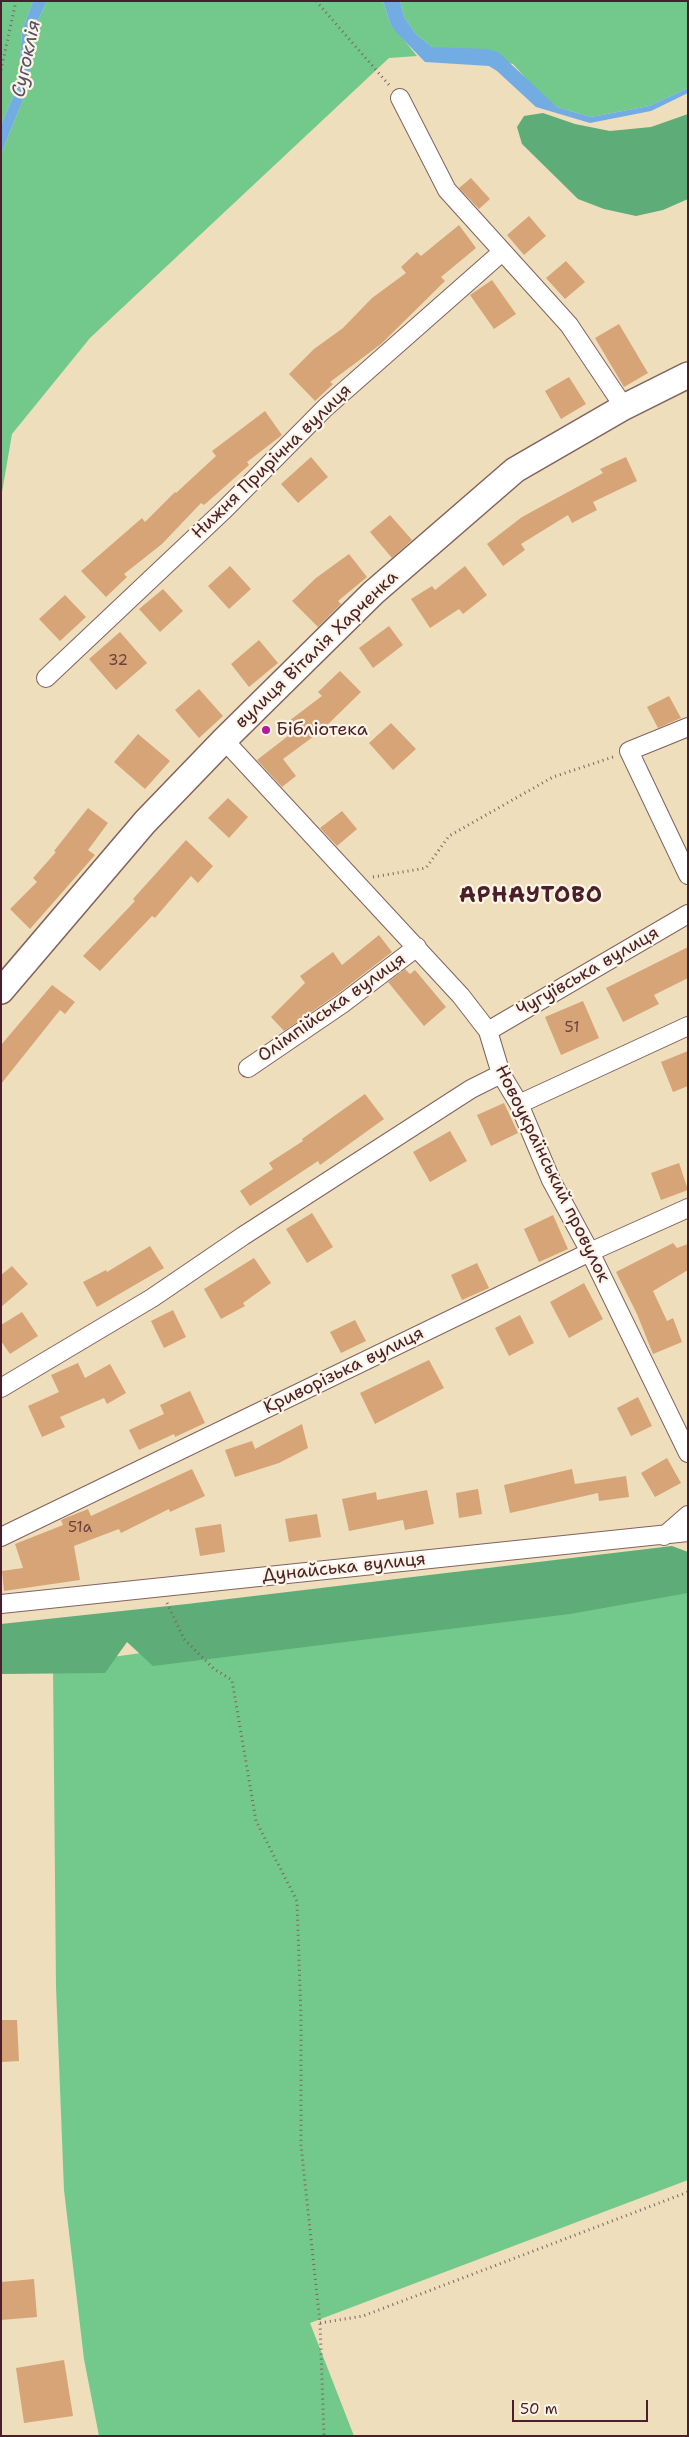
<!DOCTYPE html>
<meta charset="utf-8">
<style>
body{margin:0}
#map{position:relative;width:689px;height:2437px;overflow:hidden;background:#eedebc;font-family:"Shantell Sans",sans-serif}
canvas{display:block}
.frame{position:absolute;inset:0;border:2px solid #4a1f2b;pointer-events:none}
.scale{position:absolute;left:512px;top:2400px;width:136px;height:22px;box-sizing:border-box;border:2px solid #4a1f2b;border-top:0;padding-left:6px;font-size:15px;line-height:18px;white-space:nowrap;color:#4a1f2b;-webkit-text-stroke:4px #fcf5e5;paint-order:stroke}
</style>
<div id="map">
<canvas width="689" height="2437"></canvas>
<div class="frame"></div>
<div class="scale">50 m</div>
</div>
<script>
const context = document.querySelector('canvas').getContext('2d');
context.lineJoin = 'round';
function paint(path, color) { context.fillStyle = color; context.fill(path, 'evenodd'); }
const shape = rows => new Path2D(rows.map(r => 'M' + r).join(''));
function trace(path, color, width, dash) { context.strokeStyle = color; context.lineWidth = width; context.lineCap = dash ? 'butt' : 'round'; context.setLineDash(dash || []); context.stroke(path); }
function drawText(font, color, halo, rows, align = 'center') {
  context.font = font + ' "Shantell Sans",sans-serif'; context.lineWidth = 4.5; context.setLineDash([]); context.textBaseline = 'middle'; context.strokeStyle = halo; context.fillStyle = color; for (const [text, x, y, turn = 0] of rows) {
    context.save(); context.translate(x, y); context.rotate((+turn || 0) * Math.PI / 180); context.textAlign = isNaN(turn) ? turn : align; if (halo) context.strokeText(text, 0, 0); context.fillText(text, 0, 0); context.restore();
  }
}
paint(shape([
 [1,1,33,1,22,31,18,85,1,125],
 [47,1,383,1,390,23,417,56,389,58,90,338,12,434,1,498,1,154,29,85,32,33],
 [400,1,688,1,688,88,649,106,591,117,557,107,539,93,513,64,432,47,416,34,404,17],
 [688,1579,688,2180,310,2323,354,2436,99,2436,84,2359,64,2190,56,1987,53,1665]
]), '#73c88c');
paint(shape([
 [543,113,575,124,610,131,651,127,688,114,688,199,663,210,636,216,604,209,578,199,522,144,517,127,524,116],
 [672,1546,688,1552,688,1593,570,1614,153,1666,127,1642,105,1673,1,1674,1,1624,187,1604]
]), '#5eac78');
paint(shape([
 [33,1,47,1,32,33,29,85,1,154,1,125,18,85,22,31],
 [383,1,400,1,404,17,416,34,432,47,486,49,498,52,557,107,591,117,649,106,688,88,688,93,651,111,590,123,536,107,497,71,489,66,425,62,396,32,390,23]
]), '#72ace2');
paint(shape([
 [471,178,490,199,479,209,459,188],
 [529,216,546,236,524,255,507,235],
 [459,225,476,248,441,277,445,281,381,344,330,382,333,384,315,401,289,374,314,349,343,328,372,298,406,273,401,267,417,252,421,256],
 [566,261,585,282,565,299,546,278],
 [492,280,516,314,494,329,470,295],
 [619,324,648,373,624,387,595,338],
 [569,377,586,404,561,419,545,391],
 [265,411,282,435,247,462,249,465,204,505,201,503,162,544,124,574,127,577,106,597,81,571,142,518,145,522,175,492,176,493,216,456,212,451],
 [311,457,328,477,298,503,281,484],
 [626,457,637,481,593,502,597,510,572,523,568,515,521,544,525,550,503,566,487,544,522,517,603,473,600,469],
 [390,515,412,540,392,558,370,532],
 [349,554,367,577,338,601,341,604,318,627,292,601,316,578],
 [230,566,251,589,229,609,208,586],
 [465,566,487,595,463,614,459,609,430,628,411,599,432,586,435,590],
 [163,589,183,611,160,632,139,609],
 [65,595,86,617,60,641,39,619],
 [389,626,403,645,373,668,359,648],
 [120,632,147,663,116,690,89,659],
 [259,640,278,663,249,687,231,664],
 [340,671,361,692,321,731,283,759,296,776,282,787,257,760,288,736,281,727,322,696,318,692],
 [199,689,223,716,199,738,175,710],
 [669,696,681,718,658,728,647,707],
 [391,723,416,749,393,770,369,743],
 [138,734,170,761,145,789,114,762],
 [228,798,248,817,229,838,208,818],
 [88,808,108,823,88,850,95,855,30,929,10,909,37,882,33,878,56,852,54,851],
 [342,811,357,829,337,846,320,828],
 [186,840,213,866,198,883,191,876,155,918,152,916,100,971,83,956,135,901,133,899],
 [379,935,392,952,336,995,284,1031,271,1017,305,983,300,976,333,952,342,965],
 [688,947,688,978,654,995,659,1004,623,1022,606,988],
 [405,969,410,974,415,970,446,1007,424,1026,388,982],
 [52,985,75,1002,65,1014,60,1010,1,1084,1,1045],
 [583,1001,599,1038,561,1055,545,1017],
 [688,1051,688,1086,673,1092,661,1062],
 [365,1094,384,1119,320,1165,318,1161,250,1206,240,1191,273,1169,269,1163,303,1141,302,1139],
 [504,1103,518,1133,491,1146,477,1115],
 [450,1131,467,1161,430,1182,413,1152],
 [679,1163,688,1190,661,1200,651,1173],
 [312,1213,333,1247,307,1263,286,1229],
 [553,1215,568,1249,539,1262,524,1229],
 [673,1243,677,1248,688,1244,688,1270,653,1291,667,1321,673,1318,682,1342,653,1354,637,1314,616,1272],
 [150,1246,164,1268,97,1307,83,1282,106,1270,107,1272],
 [254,1258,271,1283,243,1303,245,1306,221,1319,204,1289],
 [477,1263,489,1288,462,1300,451,1275],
 [12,1266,28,1284,1,1307,1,1275],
 [584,1283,603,1319,569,1338,550,1302],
 [173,1310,186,1337,164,1348,151,1321],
 [22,1312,38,1336,10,1354,1,1341,1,1325],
 [520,1315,534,1343,509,1356,495,1328],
 [355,1320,366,1341,341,1353,330,1332],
 [429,1360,444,1388,375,1424,360,1393],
 [78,1363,85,1378,110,1364,126,1393,107,1404,104,1398,60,1417,65,1427,42,1437,28,1406,59,1392,51,1375],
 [190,1391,205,1423,175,1437,174,1434,139,1450,129,1430,164,1414,160,1405],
 [638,1397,652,1426,631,1436,617,1408],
 [302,1424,308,1448,279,1463,235,1477,225,1450,252,1441,255,1449],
 [667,1458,681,1483,655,1497,641,1473],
 [192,1469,205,1496,170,1512,169,1509,121,1533,119,1529,74,1546,80,1580,4,1591,2,1571,23,1568,15,1544,63,1525,61,1520,68,1517,88,1509,91,1516],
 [572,1469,575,1484,626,1476,629,1497,599,1501,598,1493,510,1513,504,1485],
 [478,1489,482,1514,459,1518,456,1493],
 [427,1490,434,1524,405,1530,403,1520,349,1531,342,1499,376,1492,377,1500],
 [317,1514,321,1537,289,1542,285,1519],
 [221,1524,225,1552,200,1556,195,1528],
 [1,2020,17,2020,19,2061,1,2062],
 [34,2279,37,2317,1,2320,1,2282],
 [64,2360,73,2416,24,2423,16,2368]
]), '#d6a477');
const street = shape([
 [400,98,447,190,569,325,624,407],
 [46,678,224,510,325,408,502,252],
 [688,727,629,751,688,875],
 [224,740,461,996,488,1031,501,1074,519,1104,551,1180,590,1252,688,1453],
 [488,1031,688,914],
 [248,1068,342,1004,417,947],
 [519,1104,688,1026],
 [1,1388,152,1298,243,1236,471,1089,501,1074],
 [664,1536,688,1515],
 [1,1537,590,1252,688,1208],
 [1,1604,688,1532]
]);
const secondary = shape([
 [1,991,145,822,224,740,373,593,515,470,624,407,688,375]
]);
trace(street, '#83625e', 20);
trace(secondary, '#83625e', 28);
trace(shape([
 [316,1,390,86],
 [1,70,16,1],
 [373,877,426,868,449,836,553,777,613,757],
 [167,1603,184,1639,214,1669,232,1680,256,1821,297,1901,301,2018,301,2145,320,2323,324,2436],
 [320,2323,363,2316,688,2192]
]), '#83625e', 3, [1, 4]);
trace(street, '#fff', 18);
trace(secondary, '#fff', 25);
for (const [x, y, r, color] of [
 [266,730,5,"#b5179e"]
]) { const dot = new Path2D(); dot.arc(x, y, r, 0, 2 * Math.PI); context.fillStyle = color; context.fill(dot); trace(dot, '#fcf5e5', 2); }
drawText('15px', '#6d403e', null, [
 ["32",118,661],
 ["51",572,1028],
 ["51а",80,1528]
]);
drawText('18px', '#4a1f2b', '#fcf5e5', [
 ["Нижня Прирічна вулиця",272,462,-44],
 ["вулиця Віталія Харченка",317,650,-44],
 ["Чугуївська вулиця",588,972,-30],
 ["Олімпійська вулиця",332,1008,-35],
 ["Новоукраїнський провулок",552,1174,64],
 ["Криворізька вулиця",344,1371,-26],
 ["Дунайська вулиця",344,1568,-6]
]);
drawText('18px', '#4a1f2b', '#fcf5e5', [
 ["Бібліотека",276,730]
], 'left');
drawText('italic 19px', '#58506b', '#fcf5e5', [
 ["Сугоклія",27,59,-78]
]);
context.letterSpacing = '1px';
drawText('bold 22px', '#4a1f2b', '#fcf5e5', [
 ["АРНАУТОВО",531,896]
]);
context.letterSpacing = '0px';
</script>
